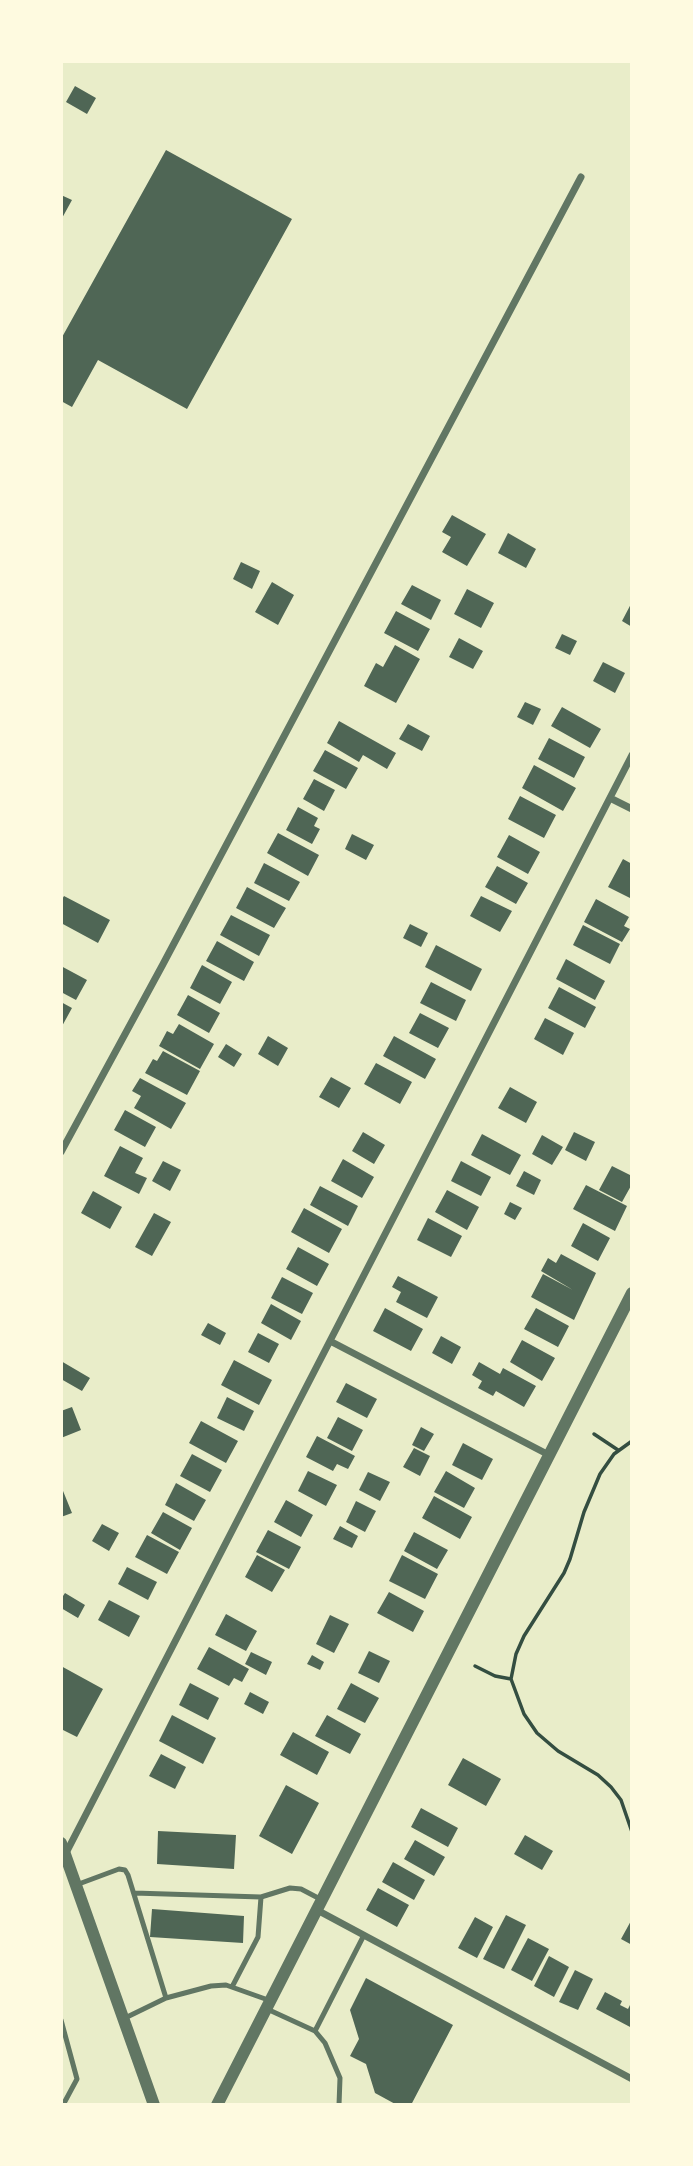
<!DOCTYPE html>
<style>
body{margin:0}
#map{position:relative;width:693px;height:2166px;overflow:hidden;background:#e9edc9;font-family:Barlow,sans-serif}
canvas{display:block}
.frame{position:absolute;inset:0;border:63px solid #fefae0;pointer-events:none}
</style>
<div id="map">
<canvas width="693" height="2166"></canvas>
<div class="frame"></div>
</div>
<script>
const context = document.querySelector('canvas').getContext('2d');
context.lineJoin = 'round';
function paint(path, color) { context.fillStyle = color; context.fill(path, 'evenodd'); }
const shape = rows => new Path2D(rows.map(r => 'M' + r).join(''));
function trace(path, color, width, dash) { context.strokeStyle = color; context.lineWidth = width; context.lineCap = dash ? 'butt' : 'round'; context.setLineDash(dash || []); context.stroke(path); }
paint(shape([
 [75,86,96,98,87,114,66,102],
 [166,150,292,219,187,409,98,360,72,407,61,401,61,339],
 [61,195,72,200,61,220],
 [452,515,486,534,467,566,442,552,451,537,442,532],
 [508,533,536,549,526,568,498,553],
 [241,562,260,571,252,589,233,579],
 [272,582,294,595,278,625,255,612],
 [412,585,441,600,431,620,401,604],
 [467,589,494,603,481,628,454,614],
 [632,602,632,627,622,621],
 [396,611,430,629,418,651,384,633],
 [562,634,577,641,570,655,555,648],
 [459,638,483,651,473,669,449,657],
 [395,645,420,659,396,703,364,686,376,663,383,667],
 [603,662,625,673,615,693,593,681],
 [525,702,541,709,533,725,517,717],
 [562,707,601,729,590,748,551,726],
 [339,721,396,753,387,769,363,755,359,762,327,743],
 [408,724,430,736,422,751,399,739],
 [549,738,585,757,574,778,538,759],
 [325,750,358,768,346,789,313,771],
 [534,765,576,788,563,811,522,788],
 [314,779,335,790,324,811,303,799],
 [520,796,556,815,544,838,508,819],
 [298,807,318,818,314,826,320,829,312,844,286,830],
 [278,833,319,855,308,876,267,853],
 [352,834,374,845,366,860,345,849],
 [509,835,540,852,528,874,497,857],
 [623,859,632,864,632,899,608,887],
 [264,863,300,882,289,901,254,883],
 [497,866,528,883,516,904,485,887],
 [247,887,286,908,274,928,236,908],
 [64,896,110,920,98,943,61,923,61,901],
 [481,896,512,911,500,932,470,916],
 [596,899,629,917,624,926,630,929,622,942,584,922],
 [231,915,270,935,259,956,220,935],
 [410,924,428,933,421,947,403,938],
 [583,925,620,944,610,964,573,945],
 [217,941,254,962,244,981,206,961],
 [436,945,482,969,471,991,425,967],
 [566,959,605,981,595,1000,556,979],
 [202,965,232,982,220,1004,190,988],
 [61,966,87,980,76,1000,61,992],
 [431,982,466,1000,456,1021,420,1003],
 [559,987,596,1007,585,1028,548,1008],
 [188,995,220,1013,209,1033,177,1015],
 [61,1002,72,1008,61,1028],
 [420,1013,449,1028,438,1048,409,1033],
 [545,1018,574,1033,563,1055,534,1039],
 [179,1024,214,1044,200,1069,159,1046,167,1031,173,1034],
 [268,1036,288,1048,278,1066,258,1054],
 [394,1036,436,1059,425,1079,383,1056],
 [226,1044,242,1054,234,1067,218,1057],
 [163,1051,200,1071,187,1095,145,1073,153,1059,157,1061],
 [376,1063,412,1082,400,1104,364,1084],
 [331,1077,351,1088,339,1108,319,1097],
 [140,1078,186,1103,171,1129,134,1108,141,1096,132,1091],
 [510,1087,537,1102,526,1123,498,1108],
 [125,1110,156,1127,145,1147,114,1130],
 [363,1132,385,1145,374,1164,352,1151],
 [574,1132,595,1142,586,1161,565,1150],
 [482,1134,521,1155,510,1175,471,1155],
 [542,1135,563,1147,552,1165,532,1154],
 [120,1146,143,1158,135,1173,147,1178,139,1194,104,1176],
 [343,1159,374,1177,362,1198,331,1181],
 [163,1161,181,1170,170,1191,152,1181],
 [461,1161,491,1177,481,1196,451,1181],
 [612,1166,632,1176,632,1184,622,1202,599,1190],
 [524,1171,541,1180,534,1195,516,1186],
 [586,1185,627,1206,615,1231,573,1209],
 [320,1186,358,1206,348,1226,310,1205],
 [447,1190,479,1207,467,1230,435,1212],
 [93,1191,122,1207,110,1229,81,1213],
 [510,1202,522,1208,515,1220,504,1214],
 [304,1208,342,1229,329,1253,291,1232],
 [154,1213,171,1222,152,1256,135,1247],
 [428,1218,462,1236,451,1257,417,1240],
 [583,1223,610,1238,598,1261,571,1246],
 [298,1247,329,1264,317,1286,286,1269],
 [561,1254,596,1273,574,1320,531,1297,543,1274,573,1290,541,1271,548,1258,556,1263],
 [398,1276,438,1297,427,1318,396,1302,401,1292,392,1287],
 [282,1277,313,1293,302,1314,271,1298],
 [271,1304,301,1321,291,1340,261,1323],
 [385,1308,423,1329,411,1351,373,1331],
 [536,1308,569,1326,558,1347,524,1329],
 [208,1323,226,1333,220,1345,201,1335],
 [258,1333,279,1344,269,1363,248,1352],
 [441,1336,461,1347,452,1364,432,1353],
 [522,1340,555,1358,542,1381,510,1362],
 [234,1360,272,1380,259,1405,221,1385],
 [61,1361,90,1378,82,1391,61,1379],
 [479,1362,500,1374,503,1368,536,1386,524,1407,496,1391,493,1396,478,1388,482,1381,472,1375],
 [346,1383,377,1399,367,1418,336,1402],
 [227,1397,254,1411,244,1431,217,1418],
 [72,1407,81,1430,61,1438,61,1411],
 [338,1417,363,1430,352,1451,327,1438],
 [201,1421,238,1441,226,1463,189,1443],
 [421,1427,434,1434,424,1451,412,1445],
 [317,1436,355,1456,348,1469,337,1464,333,1471,306,1457],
 [463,1443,493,1459,482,1480,452,1465],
 [414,1448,430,1456,420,1476,403,1467],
 [192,1454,222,1470,210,1492,180,1476],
 [308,1471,337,1485,326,1506,298,1491],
 [446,1471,475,1488,464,1508,434,1492],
 [368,1472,390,1482,380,1501,359,1490],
 [176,1483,206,1500,194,1521,165,1505],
 [61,1486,72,1513,61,1517],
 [434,1496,472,1517,460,1539,422,1518],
 [286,1500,313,1515,301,1537,274,1522],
 [356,1501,376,1511,365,1532,346,1522],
 [163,1512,192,1528,180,1550,151,1533],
 [102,1524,119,1533,109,1551,92,1541],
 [340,1526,358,1536,352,1548,333,1539],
 [268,1530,301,1547,289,1569,256,1552],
 [414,1532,448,1550,437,1569,404,1551],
 [147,1535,179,1552,167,1574,135,1557],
 [257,1555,285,1570,272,1592,245,1577],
 [402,1555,438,1574,425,1599,389,1581],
 [127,1567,157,1582,148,1600,118,1584],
 [389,1592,424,1611,413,1632,377,1613],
 [65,1593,85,1605,78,1618,61,1608,61,1599],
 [109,1600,140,1616,129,1637,98,1620],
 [226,1614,257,1631,246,1651,215,1635],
 [330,1615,349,1624,334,1653,316,1644],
 [209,1647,249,1669,242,1682,234,1678,229,1686,197,1669],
 [369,1651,390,1661,379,1683,358,1673],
 [251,1652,272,1662,266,1675,245,1664],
 [312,1655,324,1662,320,1670,307,1664],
 [61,1666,103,1689,77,1737,61,1729],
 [190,1683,219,1698,208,1720,179,1705],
 [351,1683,379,1698,365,1723,337,1709],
 [250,1692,269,1702,263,1714,244,1704],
 [172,1715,216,1738,203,1764,159,1741],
 [327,1715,361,1734,350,1754,315,1736],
 [293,1732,329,1752,317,1775,280,1755],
 [161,1754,186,1767,175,1789,149,1776],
 [463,1758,501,1779,486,1806,448,1785],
 [286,1785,319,1803,292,1854,259,1836],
 [421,1808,458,1828,448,1847,411,1827],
 [158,1831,236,1835,234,1869,157,1864],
 [525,1835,553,1851,542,1870,514,1854],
 [415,1840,445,1857,434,1876,404,1859],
 [393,1862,425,1880,414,1900,382,1882],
 [378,1888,409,1905,397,1927,366,1910],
 [152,1909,244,1916,243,1943,150,1937],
 [506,1915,526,1925,504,1969,483,1959],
 [475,1917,493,1927,477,1958,458,1948],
 [632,1919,632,1945,621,1939],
 [528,1938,549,1949,532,1981,511,1970],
 [549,1956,569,1967,554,1997,534,1986],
 [575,1970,593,1979,578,2010,559,2002],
 [366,1978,453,2025,411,2105,397,2105,375,2093,366,2064,350,2056,359,2039,350,2010],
 [605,1992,622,2001,620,2005,628,2009,632,2001,632,2028,596,2009]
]), '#4f6655');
trace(shape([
 [594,1434,618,1450],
 [632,1441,614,1454,600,1474,584,1512,570,1559,564,1573,524,1636,516,1654,511,1679,524,1714,537,1733,558,1751,598,1775,611,1787,621,1800,632,1832],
 [475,1666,495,1676,511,1679]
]), '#344e41', 3.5);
trace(shape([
 [76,1885,119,1869,125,1870,128,1875,166,1998,125,2018],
 [134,1893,261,1897,290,1888,301,1889,322,1900],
 [232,1987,258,1937,261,1897],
 [166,1998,211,1986,226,1985,271,2001],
 [267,2009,315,2031,325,2043,340,2078,339,2105],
 [61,2020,77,2079,63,2105],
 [315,2031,364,1935]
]), '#617663', 5);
trace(shape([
 [610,798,632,809],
 [61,1152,162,966,581,177],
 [330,1341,549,1455],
 [66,1853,632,755],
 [317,1910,632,2079]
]), '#617663', 7);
trace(shape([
 [61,1843,154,2105],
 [217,2105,632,1293]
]), '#617663', 12);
</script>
